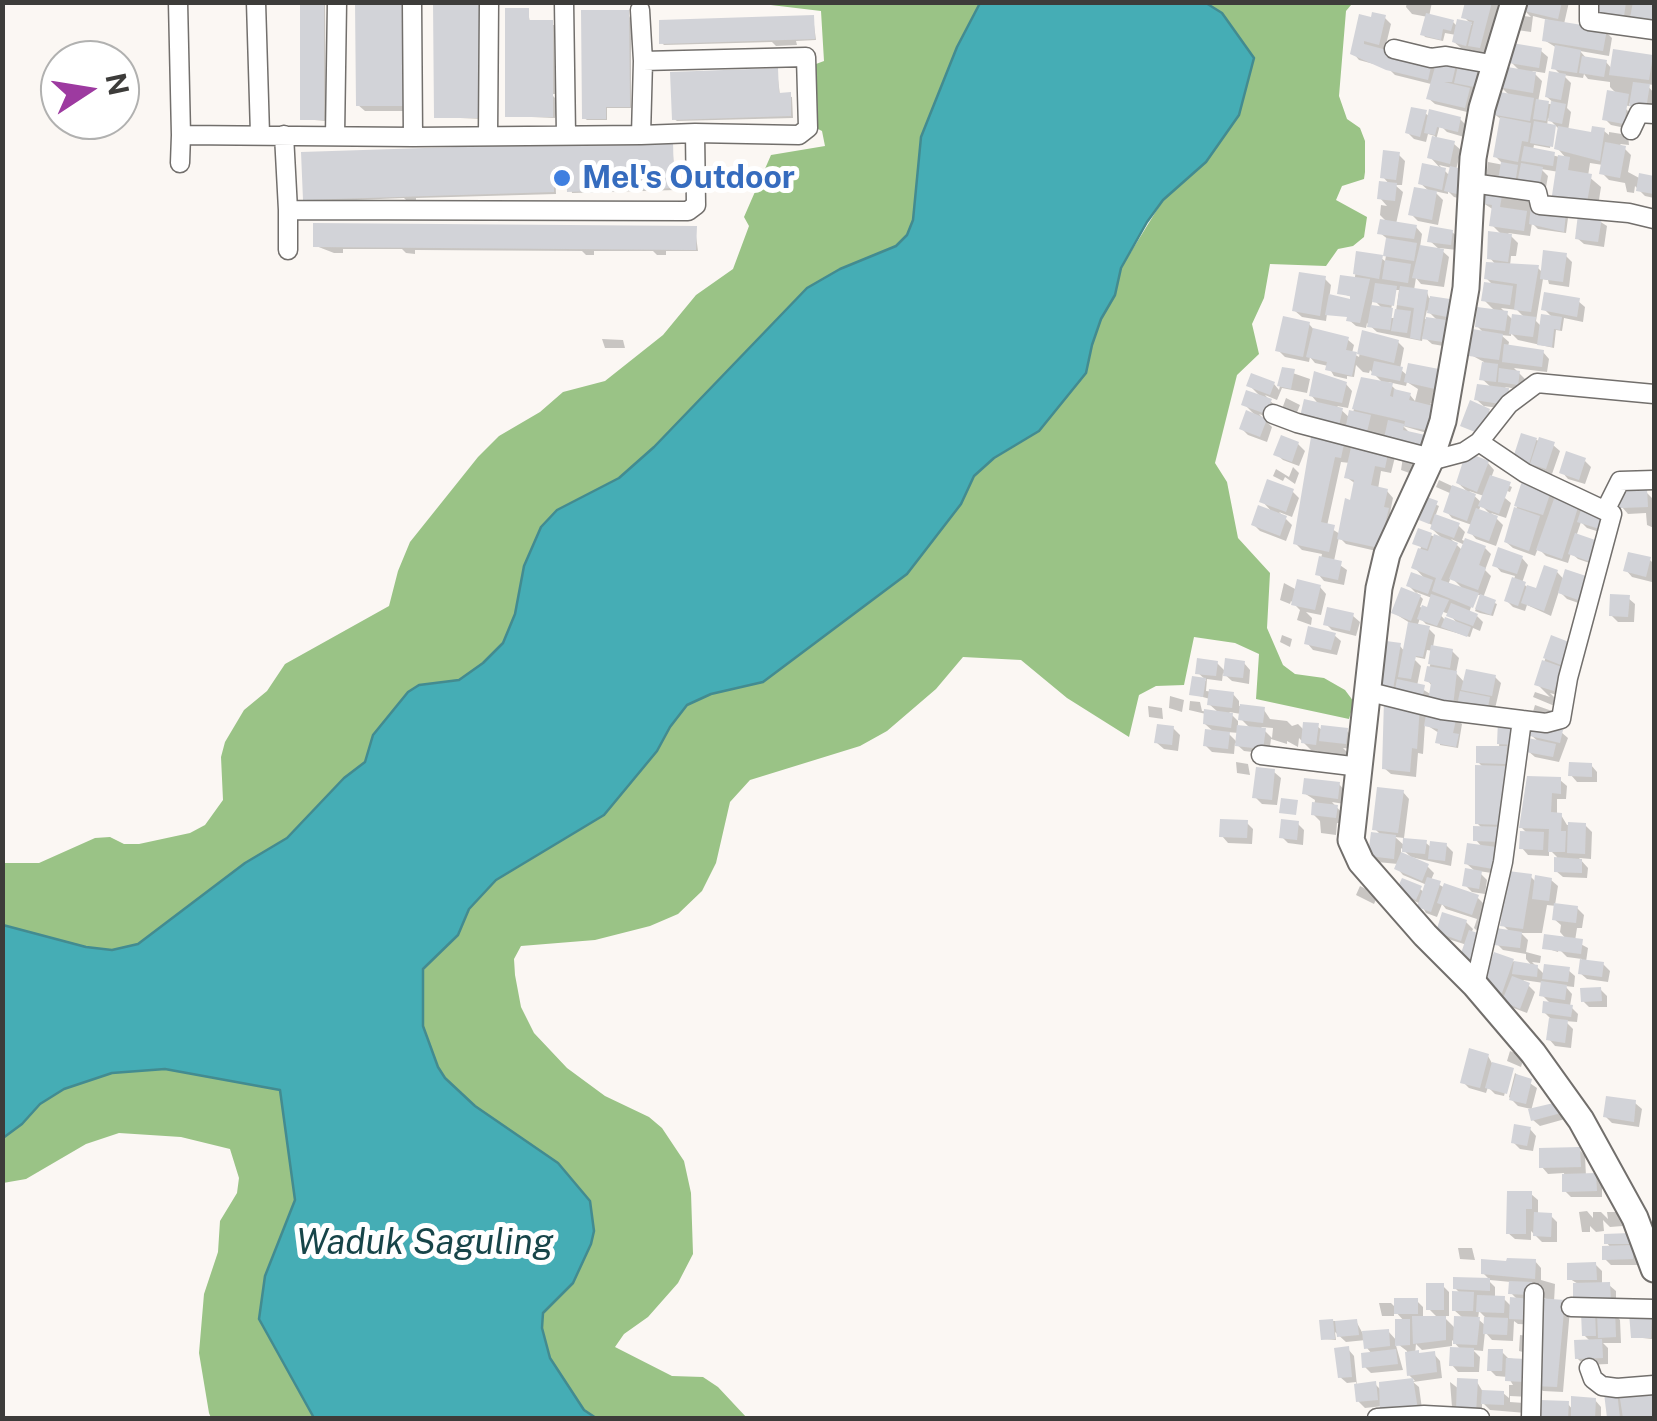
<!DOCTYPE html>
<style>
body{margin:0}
#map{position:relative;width:1657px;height:1421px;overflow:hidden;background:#fbf7f3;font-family:"Public Sans",sans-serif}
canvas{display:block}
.frame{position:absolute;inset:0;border:5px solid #3d3c3a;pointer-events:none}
.north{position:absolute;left:40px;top:40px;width:100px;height:100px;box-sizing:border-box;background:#fff;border:2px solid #b1b1b0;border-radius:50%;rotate:78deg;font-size:28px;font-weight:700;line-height:40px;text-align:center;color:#3d3c3a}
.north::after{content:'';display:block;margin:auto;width:35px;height:45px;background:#9d3aa0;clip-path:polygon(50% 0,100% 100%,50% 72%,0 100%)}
</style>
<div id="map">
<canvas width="1657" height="1421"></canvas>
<div class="frame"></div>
<div class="north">N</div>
</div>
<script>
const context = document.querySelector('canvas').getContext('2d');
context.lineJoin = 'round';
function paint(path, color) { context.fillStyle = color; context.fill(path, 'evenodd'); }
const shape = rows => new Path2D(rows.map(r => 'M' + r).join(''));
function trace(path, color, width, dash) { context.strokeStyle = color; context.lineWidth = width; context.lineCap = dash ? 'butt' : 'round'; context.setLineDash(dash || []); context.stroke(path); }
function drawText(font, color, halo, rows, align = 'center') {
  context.font = font + ' "Public Sans",sans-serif'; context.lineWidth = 10; context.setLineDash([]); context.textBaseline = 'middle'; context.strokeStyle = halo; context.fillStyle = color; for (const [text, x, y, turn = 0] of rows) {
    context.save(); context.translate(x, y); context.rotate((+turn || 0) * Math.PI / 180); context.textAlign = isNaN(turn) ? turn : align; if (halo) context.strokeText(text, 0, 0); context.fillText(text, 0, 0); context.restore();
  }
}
paint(shape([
 [754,3,980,3,957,47,921,137,913,221,907,235,896,246,840,269,807,288,654,447,619,478,557,510,524,566,515,614,503,643,483,663,459,680,419,685,373,735,365,762,344,778,287,838,245,863,138,944,112,950,86,947,3,925,2,863,39,863,95,838,110,837,124,844,139,844,190,833,205,825,223,800,221,757,225,742,244,710,267,691,285,664,389,606,398,571,410,542,478,457,499,436,540,412,563,392,605,381,663,335,696,295,733,269,749,226,744,217,771,155,825,146,822,131,816,128,816,64,824,61,821,11],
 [1206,3,1380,3,1351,5,1346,11,1339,96,1347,119,1360,128,1365,141,1365,172,1364,179,1342,186,1336,200,1367,217,1364,237,1353,246,1338,249,1326,266,1270,264,1264,298,1252,324,1259,354,1237,375,1215,463,1227,482,1238,538,1270,573,1267,628,1283,665,1295,674,1324,678,1345,690,1354,702,1349,719,1256,699,1259,654,1235,643,1194,637,1184,685,1156,686,1139,695,1129,737,1067,698,1021,660,963,657,936,689,887,731,860,746,750,780,730,802,716,863,702,891,678,914,650,926,595,940,521,946,514,959,515,975,521,1007,534,1033,567,1068,605,1096,649,1117,662,1128,684,1161,691,1193,693,1254,678,1283,648,1317,624,1334,615,1347,672,1376,703,1377,718,1387,747,1418,596,1418,584,1410,549,1358,542,1329,543,1313,573,1283,591,1244,593,1216,558,1163,475,1106,445,1078,438,1067,423,1026,423,969,458,935,469,909,496,880,604,815,657,751,670,727,687,705,711,694,763,682,907,574,961,504,974,477,994,458,1039,431,1086,373,1091,345,1101,319,1115,295,1121,268,1163,200,1206,162,1254,58,1222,13],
 [165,1069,280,1090,295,1200,265,1276,259,1319,314,1418,211,1418,209,1413,199,1353,204,1294,218,1252,220,1221,237,1193,239,1178,230,1149,181,1137,119,1133,86,1144,26,1179,3,1183,2,1138,22,1124,40,1104,64,1089,112,1073]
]), '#9ac386');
const water = shape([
 [1206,3,1222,13,1254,58,1239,115,1206,162,1163,200,1147,222,1121,268,1115,295,1101,319,1092,345,1086,373,1039,431,994,458,974,476,961,504,907,574,763,682,711,694,687,705,670,727,657,751,604,815,496,880,469,909,458,935,423,969,423,1026,438,1067,445,1078,475,1106,558,1163,590,1201,594,1231,591,1244,573,1283,543,1313,542,1328,550,1358,584,1410,596,1418,314,1418,259,1319,265,1276,295,1200,280,1090,165,1069,112,1073,64,1089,40,1104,22,1124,3,1138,3,925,86,947,112,950,138,944,245,863,287,838,344,778,365,762,373,735,408,692,419,685,459,680,483,663,503,643,515,614,524,566,541,527,557,510,619,478,654,447,807,288,840,269,896,246,907,235,913,220,921,137,957,47,980,3,1206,3]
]);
paint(water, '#45adb5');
trace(water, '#438b90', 2.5);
paint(shape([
 [302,2,325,2,326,121,303,119],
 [358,2,409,2,409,111,365,111,358,105],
 [436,2,483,119,437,117],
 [1407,2,1432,2,1429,17,1453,22,1458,27,1459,22,1472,25,1464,17,1467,2,1499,2,1486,54,1461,48,1454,42,1456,35,1445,33,1443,41,1425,37,1423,34,1428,17,1412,14,1406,7],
 [1524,2,1569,2,1564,24,1605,31,1612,38,1609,56,1580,51,1587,59,1606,62,1612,69,1652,57,1654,59,1654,85,1646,84,1654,93,1651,114,1639,112,1629,103,1629,106,1622,105,1632,115,1630,129,1611,125,1605,119,1617,94,1610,87,1610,82,1588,79,1584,74,1583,78,1563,75,1571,83,1567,108,1571,112,1568,131,1593,135,1604,131,1609,135,1609,132,1628,135,1629,145,1620,144,1631,155,1628,172,1641,179,1641,176,1654,178,1654,198,1645,196,1635,186,1634,193,1627,192,1625,183,1609,180,1602,173,1603,165,1590,163,1588,176,1601,187,1596,219,1607,226,1604,247,1584,244,1577,238,1581,214,1559,172,1541,169,1548,176,1545,193,1526,190,1568,218,1566,233,1538,229,1532,223,1530,236,1508,233,1518,243,1516,256,1511,256,1510,266,1538,268,1543,273,1566,256,1572,262,1569,287,1549,284,1548,280,1543,279,1536,321,1542,327,1553,318,1544,309,1578,301,1585,307,1583,322,1564,318,1562,331,1556,330,1554,348,1518,340,1511,333,1511,336,1501,335,1509,342,1508,347,1543,352,1549,359,1547,372,1514,368,1525,379,1524,390,1505,387,1514,397,1513,410,1484,406,1495,417,1486,438,1463,425,1488,410,1477,400,1492,388,1482,379,1484,362,1471,355,1485,334,1477,326,1496,312,1484,300,1494,286,1487,279,1496,265,1490,258,1502,235,1492,225,1494,210,1483,203,1488,162,1504,165,1496,157,1502,120,1493,113,1511,97,1501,87,1521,72,1511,62,1541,51,1548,57,1545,73,1532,71,1542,81,1538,102,1556,105,1547,97,1562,76,1554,68,1557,48,1544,40,1548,20,1533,16,1531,32,1517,30,1517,15,1531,17,1523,9],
 [1548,118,1558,128,1558,149,1567,159,1533,150,1534,145,1550,148,1553,127,1547,126],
 [1501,308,1517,310,1525,318,1513,320],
 [1599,2,1630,2,1635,7,1636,2,1654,2,1654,26,1629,28],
 [528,11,530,23,554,25,555,94,551,94,559,102,555,118,508,116],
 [628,13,635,31,635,40,631,40,631,108,607,108,607,120,587,120,584,118],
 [813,17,816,40,796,41,797,45,776,46,772,42,664,45,662,43],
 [1385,18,1391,24,1384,53,1431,64,1437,71,1455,67,1460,71,1477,69,1484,75,1471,113,1435,104,1428,98,1431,84,1395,75,1388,68,1359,60,1353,53],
 [777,71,780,95,792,97,793,118,677,121,674,119],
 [1425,113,1430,117,1460,119,1467,126,1464,137,1447,132,1440,125,1436,140,1454,144,1461,150,1456,170,1467,200,1454,197,1448,191,1448,194,1434,191,1443,200,1438,225,1418,221,1411,214,1430,192,1420,183,1442,170,1430,157,1435,136,1428,134,1426,142,1414,139,1408,133],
 [1439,165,1452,168,1450,176],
 [672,143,676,190,572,193,568,169,555,170,556,194,416,198,416,202,408,202,404,198,308,202,306,199],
 [1399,155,1405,161,1402,185,1395,185,1403,192,1396,224,1416,227,1422,234,1420,247,1440,250,1430,241,1452,232,1459,238,1457,250,1439,248,1449,257,1444,287,1421,284,1416,278,1414,290,1427,292,1429,298,1449,301,1455,308,1453,322,1443,320,1451,328,1449,347,1432,344,1423,336,1422,341,1377,332,1367,323,1366,328,1356,326,1349,320,1352,297,1340,293,1354,284,1358,254,1381,258,1385,261,1389,240,1380,233,1387,222,1380,215,1381,205,1387,206,1380,198,1390,185,1383,177],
 [1394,290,1399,290,1395,318,1390,318],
 [1373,299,1383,309,1371,307],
 [1427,310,1438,321,1425,319],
 [695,228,698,251,666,251,666,255,657,255,653,251,594,251,594,255,586,255,582,251,415,250,415,254,406,253,402,249,343,249,343,253,334,253,316,246],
 [1325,279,1331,285,1326,321,1302,317,1295,311],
 [1309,324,1316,332,1347,339,1354,345,1352,353,1359,357,1364,333,1398,342,1404,348,1400,369,1408,376,1438,372,1444,378,1441,394,1433,392,1441,400,1440,405,1430,403,1442,415,1437,436,1403,426,1437,460,1344,435,1311,395,1346,384,1352,391,1348,408,1337,406,1351,419,1363,379,1384,384,1370,370,1369,373,1363,372,1356,365,1354,377,1347,376,1347,379,1334,376,1328,366,1315,363,1310,357,1309,362,1285,357,1278,350],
 [1388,382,1406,386,1407,382,1418,389,1415,401,1410,395,1399,393],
 [602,339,623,340,625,348,605,348],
 [1284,370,1310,379,1307,393,1282,388,1277,400,1265,395,1277,408,1273,419,1259,414,1272,427,1267,442,1248,435,1242,429,1257,417,1244,404,1262,398,1249,385,1274,384,1279,390],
 [1286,398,1300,405,1296,415,1282,409],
 [1314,434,1343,441,1353,450,1355,442,1395,457,1391,473,1381,471,1378,489,1387,491,1393,498,1390,513,1394,517,1385,553,1346,544,1339,537,1334,561,1347,570,1344,585,1324,581,1318,574,1322,554,1302,550,1295,543],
 [1341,462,1350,463,1346,477,1356,484,1340,534,1327,526],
 [1523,436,1553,445,1560,451,1552,474,1522,464],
 [1298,444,1305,451,1299,466,1283,460,1276,454],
 [1403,457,1418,462,1415,475,1401,470],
 [1585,461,1591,467,1585,484,1568,479,1562,472],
 [1488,463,1494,470,1491,478,1512,487,1510,492,1488,484,1511,503,1506,518,1491,513,1503,525,1496,546,1476,539,1470,532,1472,525,1452,518,1446,511,1452,494,1436,487,1439,480,1471,495,1458,483],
 [1469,491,1484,496,1482,503],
 [1481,505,1492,516,1478,512],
 [1293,467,1299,473,1295,484,1285,477,1283,481,1273,476,1276,469,1289,477],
 [1524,484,1577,506,1612,536,1587,528,1581,522,1576,537,1601,567,1578,559,1571,553,1568,563,1546,556,1538,548,1535,556,1513,548,1506,542],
 [1292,491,1299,498,1292,517,1279,512,1292,525,1286,541,1260,531,1254,525,1274,514,1262,501],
 [1646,492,1652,498,1654,528,1647,525,1646,513,1628,514,1622,507],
 [1428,501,1439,506,1435,517,1458,525,1465,532,1462,540,1485,548,1491,554,1485,570,1491,576,1483,598,1497,604,1493,616,1480,613,1475,611,1481,595,1475,595,1467,619,1471,621,1474,613,1483,622,1480,631,1473,628,1470,637,1426,624,1420,618,1417,627,1429,629,1435,635,1433,647,1452,651,1459,658,1456,673,1465,683,1467,672,1495,677,1501,683,1493,717,1466,712,1460,705,1459,711,1437,707,1429,699,1428,706,1416,704,1428,716,1429,712,1455,717,1462,724,1458,748,1440,745,1439,733,1425,724,1423,754,1418,753,1416,777,1391,774,1384,768,1386,703,1407,705,1395,693,1394,696,1381,692,1385,657,1392,658,1386,652,1388,644,1400,646,1405,652,1407,645,1412,646,1407,641,1410,623,1394,613,1398,603,1408,607,1400,599,1403,590,1420,597,1409,586,1413,575,1426,580,1414,567,1421,547,1415,543,1419,531,1444,540,1432,529,1434,526,1422,520],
 [1451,539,1465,545,1463,551],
 [1451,577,1464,590,1448,585],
 [1416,592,1432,598,1430,605,1438,614,1420,607,1423,599],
 [1435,609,1449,614,1459,625,1446,621],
 [1427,650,1433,651,1427,680,1433,687,1432,695,1417,686,1421,666,1411,656,1425,659],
 [1522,558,1528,565,1522,583,1530,589,1538,592,1557,572,1590,607,1567,599,1559,591,1551,616,1527,605,1525,611,1513,607,1507,601,1515,576,1501,572,1495,565],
 [1650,560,1654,564,1652,582,1632,577,1626,570],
 [1284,583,1297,590,1320,587,1326,594,1321,615,1306,612,1312,618,1311,625,1297,620,1300,610,1291,601,1290,604,1280,600],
 [1628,598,1635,604,1634,622,1618,622,1611,615],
 [1353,616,1360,622,1356,636,1332,630,1326,624],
 [1282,635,1292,639,1290,647,1280,642],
 [1334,635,1341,641,1337,655,1313,650,1307,643],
 [1552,638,1574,650,1560,696,1550,693,1559,702,1557,707,1533,697,1535,692,1550,697,1537,684],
 [1217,663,1226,672,1244,663,1250,670,1249,684,1232,681,1223,673,1222,681,1207,679,1206,691,1233,694,1239,701,1239,706,1264,710,1270,719,1287,721,1292,726,1298,724,1305,731,1317,726,1323,731,1347,731,1353,737,1352,749,1343,748,1351,756,1350,764,1327,761,1317,751,1316,758,1302,754,1302,749,1311,750,1299,738,1298,747,1287,741,1287,744,1271,739,1269,754,1244,751,1235,743,1234,754,1212,752,1205,745,1214,732,1205,724,1206,714,1189,710,1190,701,1200,702,1202,711,1219,713,1209,704,1210,699,1192,694,1206,680,1198,673],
 [1229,712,1241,714,1241,719,1251,729,1238,727,1238,721],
 [1261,727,1273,728,1272,738],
 [1227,732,1239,733,1238,743],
 [1170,696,1184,700,1182,712,1169,708],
 [1535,705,1552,711,1559,718,1532,715],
 [1148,706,1162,708,1163,719,1149,717],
 [1500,722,1516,723,1512,769,1505,769,1511,775,1510,847,1493,847,1502,856,1499,874,1478,871,1487,880,1485,894,1472,892,1484,904,1482,911,1490,914,1484,967,1470,962,1463,956,1467,945,1445,938,1439,931,1466,922,1473,929,1471,934,1485,938,1474,928,1477,919,1446,909,1442,904,1437,917,1426,913,1421,904,1405,897,1420,889,1425,893,1427,885,1403,875,1397,868,1398,864,1377,862,1371,855,1381,835,1375,829,1403,792,1409,799,1404,838,1395,837,1405,846,1426,843,1432,848,1446,845,1453,852,1451,866,1411,857,1401,848,1401,855,1428,867,1434,873,1431,880,1445,888,1477,897,1465,885,1476,872,1467,864,1483,848,1476,840,1483,829,1477,823,1484,768,1478,762,1499,749],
 [1173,728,1180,735,1178,751,1164,749,1157,743],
 [1561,732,1568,738,1559,762,1535,757,1528,751,1540,743,1532,736],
 [1236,762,1248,764,1250,775,1237,773],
 [1591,765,1597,772,1597,782,1577,782,1571,775],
 [1274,772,1281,778,1277,805,1262,804,1255,797],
 [1560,780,1567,786,1566,799,1557,799,1557,815,1561,815,1567,825,1585,825,1592,832,1591,859,1579,858,1588,868,1587,878,1563,877,1556,871,1557,857,1549,849,1549,856,1528,855,1522,848,1528,834,1521,827],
 [1339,784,1345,791,1344,804,1332,802,1343,814,1342,823,1337,823,1336,835,1321,833,1320,821,1313,814,1315,800,1304,793],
 [1247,823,1253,829,1252,844,1228,843,1222,836],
 [1298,824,1304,830,1303,845,1288,843,1282,837],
 [1531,877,1537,883,1551,880,1558,886,1555,905,1577,908,1584,915,1582,928,1577,928,1575,941,1588,948,1586,962,1603,964,1610,971,1608,982,1587,979,1580,973,1582,959,1567,957,1559,949,1558,952,1545,948,1567,940,1560,932,1561,925,1554,919,1556,906,1547,905,1542,933,1521,933,1528,940,1526,952,1541,956,1540,963,1532,962,1545,975,1568,970,1575,976,1574,987,1565,986,1572,994,1570,1006,1578,1014,1577,1022,1565,1021,1573,1029,1571,1048,1555,1046,1549,1039,1551,1019,1544,1012,1552,1005,1542,995,1544,983,1523,980,1535,992,1527,1013,1511,1007,1505,1001,1506,997,1491,992,1512,961,1533,967,1526,959,1526,954,1503,950,1497,944,1510,932,1503,925],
 [1360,886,1378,895,1374,904,1356,895],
 [1600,989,1607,996,1607,1007,1589,1007,1583,1001],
 [1510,1051,1524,1057,1521,1067,1507,1061],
 [1488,1056,1493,1065,1513,1071,1511,1071,1504,1096,1495,1094,1488,1087,1486,1093,1469,1088,1463,1082],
 [1515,1073,1537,1088,1531,1111,1557,1104,1565,1119,1540,1126,1533,1120,1531,1109,1518,1106,1509,1097],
 [1635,1103,1642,1109,1639,1127,1612,1123,1606,1117],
 [1530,1129,1536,1136,1533,1151,1520,1149,1513,1142],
 [1579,1149,1585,1156,1586,1176,1595,1175,1602,1182,1602,1197,1571,1197,1565,1191,1564,1173,1548,1174,1542,1167],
 [1531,1194,1538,1200,1538,1215,1550,1215,1557,1222,1557,1242,1542,1242,1531,1231,1531,1240,1515,1239,1508,1233],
 [1587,1211,1593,1218,1593,1212,1601,1212,1608,1219,1607,1212,1620,1212,1623,1226,1610,1227,1603,1220,1604,1231,1596,1232,1590,1226,1590,1232,1582,1232,1579,1212],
 [1632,1238,1638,1265,1611,1265,1605,1259,1611,1248,1607,1243],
 [1458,1248,1472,1248,1475,1260,1460,1259],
 [1535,1261,1541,1268,1541,1280,1555,1284,1554,1302,1570,1309,1563,1392,1543,1391,1536,1385,1539,1325,1518,1324,1514,1321,1513,1341,1492,1340,1485,1332,1483,1351,1473,1350,1480,1357,1479,1372,1458,1372,1452,1365,1461,1350,1452,1340,1452,1346,1422,1350,1416,1344,1415,1354,1434,1354,1440,1361,1442,1378,1413,1382,1419,1387,1423,1416,1383,1406,1365,1408,1358,1401,1356,1382,1347,1383,1340,1377,1348,1349,1354,1356,1357,1386,1375,1384,1382,1391,1382,1384,1415,1381,1409,1375,1407,1351,1395,1342,1403,1370,1371,1373,1365,1367,1372,1354,1367,1348,1366,1340,1346,1342,1335,1332,1336,1340,1323,1339,1332,1321,1356,1321,1363,1334,1388,1331,1397,1341,1405,1322,1394,1310,1394,1316,1382,1316,1379,1303,1391,1303,1396,1308,1416,1300,1423,1307,1423,1318,1438,1318,1429,1309,1442,1285,1449,1292,1449,1316,1443,1316,1456,1329,1463,1318,1454,1310,1461,1294,1455,1288,1489,1281,1495,1287,1495,1298,1504,1299,1512,1307,1518,1300,1511,1293,1511,1282,1490,1280,1483,1273],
 [1530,1283,1540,1284,1540,1294,1548,1301,1539,1311],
 [1479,1311,1486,1318,1486,1326,1478,1319],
 [1595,1264,1602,1271,1602,1285,1609,1285,1616,1291,1616,1307,1570,1279],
 [1614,1313,1620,1320,1621,1343,1603,1343,1608,1348,1608,1364,1584,1365,1577,1358,1591,1342,1584,1335,1594,1314,1600,1320],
 [1632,1315,1654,1317,1652,1339,1633,1337],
 [1520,1335,1529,1336,1531,1354,1519,1351],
 [1502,1352,1508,1358,1525,1361,1530,1397,1510,1396,1510,1402,1524,1403,1526,1413,1490,1410,1482,1402,1482,1418,1452,1407,1450,1382,1459,1389,1477,1382,1483,1392,1503,1393,1509,1398,1509,1385,1513,1385,1508,1377,1496,1376,1490,1370],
 [1654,1390,1654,1418,1609,1418,1606,1396,1616,1394,1623,1402],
 [1595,1400,1601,1407,1601,1418,1543,1418,1542,1403,1568,1404,1573,1410]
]), '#0003');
paint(shape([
 [300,2,324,2,324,120,300,120],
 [355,2,403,2,404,106,356,106],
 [433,2,481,2,482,118,434,118],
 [1465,2,1492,2,1480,48,1468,46,1474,21,1461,18],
 [1522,2,1562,2,1558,19,1520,10],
 [1596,2,1626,2,1623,23,1593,18],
 [1633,2,1654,2,1654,22,1630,18],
 [505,8,529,8,529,20,553,20,553,117,505,117],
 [581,10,629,10,630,107,606,107,606,119,582,119],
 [1372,12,1386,15,1379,45,1364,41,1364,44,1432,62,1428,80,1386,70,1350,54,1359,14,1371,17],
 [1426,13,1454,20,1451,31,1443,29,1441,40,1420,35],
 [814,15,815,39,659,44,659,20],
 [1457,19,1472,22,1466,46,1452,42],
 [1545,19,1607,29,1603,51,1542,41],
 [1512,43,1542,48,1539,68,1509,63],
 [1555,45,1581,50,1577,73,1551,69],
 [1613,49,1653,55,1649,80,1609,75],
 [1582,56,1607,60,1604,77,1579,73],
 [1437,60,1456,65,1452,82,1444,82,1470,88,1465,108,1426,99],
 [1459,62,1478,67,1474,87,1454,83],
 [1502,66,1536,72,1533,93,1498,87],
 [778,68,779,93,791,92,791,116,672,120,670,72],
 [1549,71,1566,74,1561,100,1545,97],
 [1633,82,1650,84,1646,109,1629,106],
 [1607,90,1629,94,1624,124,1602,120],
 [1494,91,1534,98,1530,121,1490,114],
 [1536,99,1549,101,1546,121,1533,119],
 [1551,101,1566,104,1562,124,1548,121],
 [1411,107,1427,110,1420,137,1405,133],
 [1429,109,1461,117,1458,132,1437,127,1435,135,1424,133],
 [1500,117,1531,123,1528,142,1522,141,1518,162,1493,157],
 [1534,121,1556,125,1553,147,1530,143],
 [1558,126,1591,132,1592,126,1605,128,1600,161,1554,149],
 [1432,136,1455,141,1450,164,1427,158],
 [673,140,674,188,567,192,566,168,554,168,554,192,303,200,301,152],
 [1605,142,1626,146,1620,178,1599,174],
 [1524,146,1555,152,1553,166,1521,161],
 [1383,150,1400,152,1396,180,1380,178],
 [1558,155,1570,157,1568,170,1592,174,1586,208,1551,202],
 [1501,162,1518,165,1515,184,1498,181],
 [1422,163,1446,168,1442,190,1418,184],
 [1521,163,1543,167,1539,188,1517,184],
 [1450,166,1466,170,1461,195,1444,191],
 [1639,173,1654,176,1654,194,1636,191],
 [1379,181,1397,183,1395,201,1377,199],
 [1483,185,1503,189,1500,207,1527,211,1524,231,1489,226,1492,205,1480,203],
 [1414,187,1437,191,1432,220,1408,215],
 [1531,206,1566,213,1564,232,1529,224],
 [1578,214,1602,217,1598,242,1575,239],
 [1380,219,1417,225,1414,239,1377,234],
 [313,223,697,226,696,250,313,247],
 [1430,226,1453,230,1451,245,1427,242],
 [1488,231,1512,234,1508,262,1487,259],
 [1386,238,1417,243,1414,261,1383,256],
 [1420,245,1444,249,1438,282,1412,278],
 [1543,250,1567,253,1563,282,1540,279],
 [1356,251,1383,255,1379,279,1353,274],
 [1385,260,1411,264,1408,283,1382,279],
 [1486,262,1539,265,1531,312,1514,310,1517,284,1484,279],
 [1299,272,1326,276,1320,316,1292,311],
 [1340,275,1370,279,1360,323,1346,321,1347,317,1325,315,1329,294,1350,299,1350,296,1337,294],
 [1484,282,1513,286,1510,305,1481,301],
 [1375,283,1397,286,1394,306,1372,302],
 [1400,286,1428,290,1420,340,1410,338,1414,308,1397,305],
 [1544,292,1580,298,1577,317,1541,310],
 [1430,296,1450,299,1447,317,1427,313],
 [1371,305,1393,308,1390,330,1367,327],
 [1477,307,1508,311,1505,331,1475,327],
 [1395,309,1411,311,1407,333,1391,331],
 [1512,314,1536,317,1533,337,1509,334],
 [1541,314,1562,317,1560,330,1554,329,1552,347,1537,345],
 [1283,316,1310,322,1303,357,1275,351],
 [1426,317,1446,320,1443,342,1422,339],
 [1313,328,1349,337,1346,350,1357,352,1352,376,1325,370,1327,362,1306,357],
 [1472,329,1503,334,1499,360,1469,356],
 [1362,330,1399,340,1394,363,1357,354],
 [1504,344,1544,350,1542,367,1502,362],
 [1374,361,1403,367,1400,381,1371,375],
 [1482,362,1498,364,1496,382,1479,380],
 [1408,363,1439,369,1435,389,1404,382],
 [1282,367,1295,369,1291,389,1277,386],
 [1499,368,1520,371,1518,385,1498,382],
 [1314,371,1347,382,1342,403,1309,396],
 [1251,373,1275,382,1270,395,1246,386],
 [1361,377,1393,383,1390,396,1393,397,1394,389,1411,393,1409,400,1437,407,1431,431,1404,426,1405,421,1352,409],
 [1477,384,1509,388,1507,405,1474,400],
 [1246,390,1272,399,1266,414,1241,405],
 [1304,399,1343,408,1338,430,1299,421],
 [1470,400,1490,409,1480,434,1460,426],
 [1246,410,1267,419,1260,437,1239,429],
 [1349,410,1371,415,1366,436,1345,431],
 [1388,420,1404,424,1403,430,1434,437,1430,455,1383,443],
 [1312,431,1345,439,1341,458,1335,457,1321,522,1335,525,1329,552,1293,544],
 [1521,433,1537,438,1529,464,1513,458],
 [1281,435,1299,442,1292,462,1273,455],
 [1539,437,1555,442,1546,469,1530,464],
 [1353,439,1389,449,1385,468,1375,466,1371,485,1388,489,1384,507,1389,508,1379,548,1337,539,1345,498,1350,500,1354,480,1344,478],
 [1566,451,1586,458,1579,480,1559,473],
 [1466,452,1489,461,1477,492,1456,483],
 [1490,475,1511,482,1499,514,1478,506],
 [1267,479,1294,489,1286,512,1259,502],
 [1522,481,1551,491,1543,515,1514,506],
 [1452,485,1476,494,1467,521,1443,512],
 [1647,489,1648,507,1620,508,1618,491],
 [1555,496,1579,504,1562,559,1536,550],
 [1427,497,1438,501,1429,524,1419,520],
 [1258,505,1287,516,1280,536,1251,525],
 [1514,507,1540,516,1529,551,1504,542],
 [1582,507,1610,517,1606,531,1577,522],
 [1476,508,1498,516,1489,541,1467,533],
 [1435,514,1460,523,1454,538,1430,529],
 [1418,528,1432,533,1427,549,1412,544],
 [1575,533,1601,542,1594,563,1568,554],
 [1434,534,1458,543,1441,580,1479,593,1473,608,1432,591,1436,578,1411,568,1418,548,1428,551],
 [1465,538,1486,546,1479,565,1486,568,1478,590,1449,579],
 [1498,547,1523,556,1517,574,1492,566],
 [1628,552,1651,557,1646,577,1623,571],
 [1319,556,1342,561,1338,580,1315,575],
 [1544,565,1558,570,1544,611,1521,603,1527,585,1536,588],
 [1565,569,1592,578,1584,602,1558,593],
 [1411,572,1433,580,1428,594,1406,586],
 [1512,577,1526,582,1518,606,1504,601],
 [1297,579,1321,585,1315,610,1291,605],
 [1401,587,1421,595,1411,621,1391,613],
 [1431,594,1449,600,1437,626,1417,619,1422,605,1427,607],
 [1480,594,1496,600,1491,615,1475,609],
 [1610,594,1630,595,1628,617,1609,616],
 [1451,603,1478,614,1473,626,1446,616],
 [1327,607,1354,613,1350,631,1323,625],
 [1445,617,1471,627,1467,637,1441,627],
 [1408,622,1430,626,1423,657,1416,656,1411,679,1398,677],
 [1308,626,1336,633,1331,650,1304,644],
 [1551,635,1569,642,1561,665,1543,658],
 [1386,641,1401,643,1392,695,1379,693],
 [1431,645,1453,649,1450,668,1428,664],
 [1197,658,1218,661,1216,676,1195,674],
 [1225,658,1245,661,1243,678,1223,676],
 [1542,660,1562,667,1554,691,1534,685],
 [1427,666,1457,671,1453,706,1428,701,1431,683,1424,681],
 [1466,669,1496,675,1492,696,1461,690],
 [1192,676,1206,678,1203,697,1189,695],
 [1397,679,1425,685,1422,701,1394,696],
 [1209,689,1234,692,1232,708,1207,705],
 [1460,691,1490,697,1487,712,1457,706],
 [1384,700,1420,705,1417,749,1412,748,1410,772,1382,769],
 [1240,704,1265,707,1263,723,1238,720],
 [1204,709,1233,713,1231,728,1203,724],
 [1427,709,1457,715,1453,733,1459,734,1456,747,1435,743,1438,729,1424,726],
 [1498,720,1517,721,1516,745,1497,744],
 [1303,722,1319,723,1316,745,1301,743],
 [1532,723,1563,730,1560,743,1530,736],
 [1157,724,1174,726,1172,745,1154,743],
 [1237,725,1266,728,1263,749,1235,746],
 [1321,725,1348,728,1346,744,1319,741],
 [1205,729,1230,732,1228,749,1203,746],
 [1528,738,1556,744,1553,757,1526,752],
 [1476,746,1507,746,1506,764,1476,763],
 [1569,762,1592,763,1592,777,1568,776],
 [1475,765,1505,766,1505,825,1475,824],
 [1256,767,1275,769,1272,800,1252,798],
 [1527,776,1561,777,1561,794,1552,793,1551,812,1562,813,1561,831,1566,831,1565,852,1548,852,1549,829,1519,828],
 [1304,778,1340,782,1338,799,1302,794],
 [1377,787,1404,790,1398,833,1372,830],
 [1281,798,1298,800,1296,815,1279,813],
 [1312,802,1338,805,1336,818,1311,815],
 [1220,819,1248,820,1247,838,1219,837],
 [1281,819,1299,821,1297,840,1279,838],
 [1568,822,1586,823,1585,854,1567,853],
 [1473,826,1505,827,1504,842,1473,841],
 [1520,831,1544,832,1543,850,1519,849],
 [1371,832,1396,835,1394,859,1368,856],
 [1403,838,1427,840,1425,854,1402,852],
 [1430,841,1447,843,1445,861,1428,859],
 [1467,843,1496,847,1493,869,1464,864],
 [1401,852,1429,864,1422,881,1394,869],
 [1554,857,1582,859,1582,873,1554,872],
 [1465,868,1482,871,1479,889,1462,886],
 [1508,871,1532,874,1523,929,1500,926],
 [1535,875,1552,878,1549,901,1532,899],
 [1427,877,1441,881,1431,912,1417,907],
 [1402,878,1422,886,1416,900,1396,891],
 [1444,883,1479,895,1472,915,1437,903],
 [1554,903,1578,906,1576,923,1552,920],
 [1442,912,1467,920,1461,941,1436,932],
 [1496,928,1522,932,1520,948,1494,945],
 [1469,930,1486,936,1478,962,1460,956],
 [1544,934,1583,939,1581,954,1542,949],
 [1494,952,1514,959,1502,993,1482,986],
 [1580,959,1604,962,1602,977,1578,974],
 [1514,961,1538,965,1537,977,1512,974],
 [1544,964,1570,967,1568,982,1542,979],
 [1512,976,1530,983,1520,1009,1502,1001],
 [1541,981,1567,985,1565,1000,1539,996],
 [1601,987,1602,1001,1581,1002,1580,988],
 [1543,1001,1573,1005,1571,1017,1542,1013],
 [1549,1018,1568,1020,1565,1043,1546,1040],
 [1469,1048,1489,1054,1480,1088,1460,1083],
 [1492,1062,1514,1068,1507,1094,1485,1088],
 [1516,1074,1532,1079,1526,1104,1509,1100],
 [1606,1096,1636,1100,1634,1122,1603,1117],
 [1558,1102,1561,1113,1531,1121,1528,1109],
 [1514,1124,1531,1127,1527,1146,1511,1143],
 [1580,1147,1581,1167,1539,1168,1539,1148],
 [1596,1173,1597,1191,1562,1192,1562,1174],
 [1507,1191,1532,1191,1532,1209,1526,1209,1526,1234,1506,1234],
 [1534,1212,1552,1213,1551,1237,1533,1236],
 [1630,1233,1631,1244,1604,1244,1604,1234],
 [1633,1245,1633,1259,1602,1260,1602,1246],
 [1507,1258,1536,1259,1535,1279,1481,1274,1481,1259,1506,1261],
 [1596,1262,1597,1280,1567,1280,1567,1263],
 [1453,1277,1490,1278,1490,1291,1453,1289],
 [1509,1281,1532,1282,1531,1295,1508,1294],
 [1610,1282,1611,1302,1573,1303,1573,1283],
 [1426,1283,1444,1283,1444,1310,1426,1310],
 [1452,1291,1474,1292,1473,1311,1452,1311],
 [1477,1295,1505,1296,1504,1313,1476,1312],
 [1510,1297,1530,1299,1530,1320,1509,1319],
 [1394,1298,1418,1298,1418,1314,1394,1314],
 [1537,1298,1565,1300,1557,1387,1534,1386],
 [1615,1310,1616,1337,1598,1338,1597,1311],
 [1581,1312,1595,1312,1596,1336,1582,1336],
 [1652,1312,1651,1338,1631,1338,1629,1313],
 [1412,1316,1446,1316,1446,1340,1413,1344],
 [1454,1316,1480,1317,1477,1345,1453,1344],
 [1484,1317,1508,1318,1507,1335,1483,1334],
 [1333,1319,1335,1339,1321,1340,1319,1320],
 [1357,1319,1359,1335,1337,1337,1335,1321],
 [1395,1319,1410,1319,1410,1345,1395,1346],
 [1389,1329,1390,1346,1364,1349,1362,1331],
 [1602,1339,1603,1358,1575,1359,1574,1340],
 [1349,1346,1352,1377,1338,1378,1334,1348],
 [1450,1347,1474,1348,1474,1367,1449,1366],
 [1396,1349,1398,1364,1362,1368,1361,1353],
 [1488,1349,1503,1349,1502,1371,1487,1371],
 [1419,1350,1419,1353,1435,1351,1437,1372,1407,1376,1405,1352],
 [1506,1358,1526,1359,1525,1382,1505,1381],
 [1413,1378,1418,1410,1380,1414,1379,1382],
 [1457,1378,1478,1379,1476,1413,1456,1412],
 [1376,1381,1378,1400,1356,1402,1354,1384],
 [1654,1387,1654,1417,1623,1418,1619,1392],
 [1482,1390,1504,1391,1504,1405,1481,1404],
 [1617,1392,1620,1418,1607,1418,1604,1393],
 [1571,1396,1596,1398,1595,1418,1571,1418],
 [1540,1400,1569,1401,1568,1418,1539,1418]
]), '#d2d3d8');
const street = shape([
 [178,2,181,135,413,137,641,135,695,133,799,135,808,128,806,57,643,61,641,135],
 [256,2,260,134],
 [412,2,413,137],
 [564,2,566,135],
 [1589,2,1589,21,1654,30],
 [640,10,643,61],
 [1394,49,1431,58,1446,56,1496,65],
 [1631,130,1639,113,1654,114],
 [284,135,288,210,688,211,696,205,695,133],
 [335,136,337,2],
 [488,136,489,2],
 [180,163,181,135],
 [1472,183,1537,192,1540,205,1629,213,1654,219],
 [288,250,288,210],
 [1273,414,1297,423,1431,458],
 [1430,461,1464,452,1479,442,1509,404,1537,383,1654,394],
 [1606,509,1620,481,1654,480],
 [1366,691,1442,710,1546,723,1561,719,1568,678,1612,514,1525,473,1479,442],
 [1261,755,1360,767],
 [1475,985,1503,862,1522,720],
 [1571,1307,1654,1309],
 [1589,1368,1593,1379,1602,1386,1617,1388,1654,1385],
 [1377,1418,1424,1415,1480,1418],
 [1531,1418,1534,1293]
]);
const secondary = shape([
 [1514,2,1482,108,1473,158,1466,288,1443,421,1430,461,1387,554,1379,588,1351,840,1361,862,1425,935,1475,985,1533,1053,1581,1120,1635,1218,1654,1269]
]);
trace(street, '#726f6c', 21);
trace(secondary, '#726f6c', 29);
trace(street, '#fff', 18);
trace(secondary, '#fff', 25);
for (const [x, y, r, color] of [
 [562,178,10,"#3f7fe0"]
]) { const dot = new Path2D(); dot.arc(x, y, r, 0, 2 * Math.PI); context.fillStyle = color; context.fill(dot); trace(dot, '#fff', 4); }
drawText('bold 32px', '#366cbe', '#fff', [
 ["Mel's Outdoor",582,178]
], 'left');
drawText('italic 35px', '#174549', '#fff', [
 ["Waduk Saguling",425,1243]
]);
</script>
